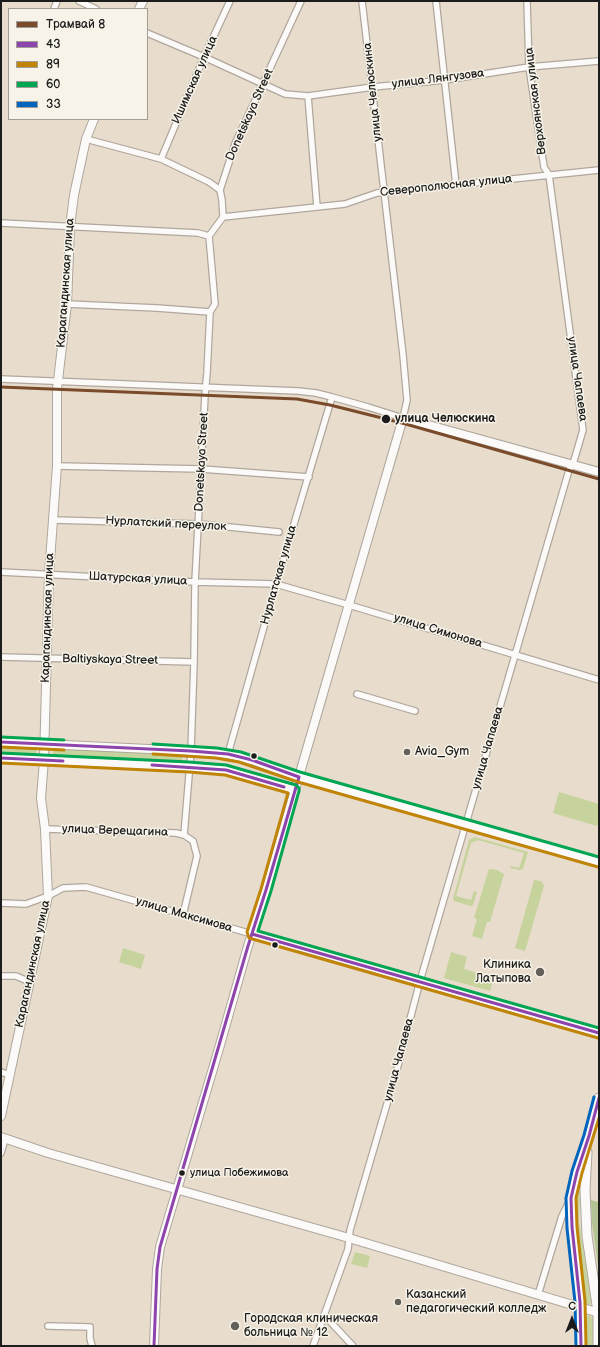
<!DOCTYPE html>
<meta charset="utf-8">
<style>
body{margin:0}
#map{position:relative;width:600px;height:1347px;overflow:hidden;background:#e8dccd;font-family:"Balsamiq Sans",sans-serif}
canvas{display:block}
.frame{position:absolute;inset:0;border:2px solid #1c1c1c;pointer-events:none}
.legend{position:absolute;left:8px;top:8px;width:140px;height:112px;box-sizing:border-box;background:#f7f3e8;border:1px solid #9f9d96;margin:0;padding:5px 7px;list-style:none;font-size:12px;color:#1c1c1c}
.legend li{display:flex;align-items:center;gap:8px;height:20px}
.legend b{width:20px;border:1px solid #9f9d96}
.north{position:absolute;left:552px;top:1299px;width:40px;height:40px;-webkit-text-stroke:3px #f7f3e8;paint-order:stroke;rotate:0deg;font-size:11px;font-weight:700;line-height:16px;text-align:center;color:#1c1c1c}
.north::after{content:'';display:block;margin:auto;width:14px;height:18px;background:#1c1c1c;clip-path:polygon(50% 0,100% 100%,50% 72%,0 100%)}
</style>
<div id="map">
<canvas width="600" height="1347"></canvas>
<div class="frame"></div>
<ul class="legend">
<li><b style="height:5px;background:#7a4b2a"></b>Трамвай 8</li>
<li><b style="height:5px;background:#8e44ad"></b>43</li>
<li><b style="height:5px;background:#c08407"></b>89</li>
<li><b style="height:5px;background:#00a651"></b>60</li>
<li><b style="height:5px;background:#0065bd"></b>33</li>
</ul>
<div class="north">С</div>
</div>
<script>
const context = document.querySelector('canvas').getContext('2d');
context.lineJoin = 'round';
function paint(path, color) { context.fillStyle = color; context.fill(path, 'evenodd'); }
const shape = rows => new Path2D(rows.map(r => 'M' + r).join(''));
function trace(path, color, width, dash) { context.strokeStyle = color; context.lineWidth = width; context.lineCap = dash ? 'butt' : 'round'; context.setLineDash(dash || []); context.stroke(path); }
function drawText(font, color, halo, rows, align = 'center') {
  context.font = font + ' "Balsamiq Sans",sans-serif'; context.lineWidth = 3; context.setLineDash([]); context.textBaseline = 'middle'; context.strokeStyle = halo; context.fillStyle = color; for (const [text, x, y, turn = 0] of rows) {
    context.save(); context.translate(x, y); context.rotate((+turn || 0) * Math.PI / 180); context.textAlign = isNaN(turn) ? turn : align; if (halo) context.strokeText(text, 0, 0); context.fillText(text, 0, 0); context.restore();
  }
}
paint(shape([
 [1,746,36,748,36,755,1,753],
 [56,749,182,755,182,762,55,757,53,753,53,750],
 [559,792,599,804,599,820,597,826,553,813],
 [475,837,528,852,523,869,519,870,510,868,511,866,519,868,524,853,478,840,471,843,456,896,471,900,474,891,477,892,473,905,471,906,454,901,453,899,469,840],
 [489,869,497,870,504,874,490,922,487,922,482,939,472,936,477,919,474,918],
 [534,880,541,881,544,886,525,951,515,948],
 [123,948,145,955,141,969,119,962],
 [451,952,467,957,464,969,494,978,490,991,444,978],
 [578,1183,579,1183,580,1186,579,1220,582,1241,591,1301,591,1303,588,1305,585,1304,576,1233,575,1202],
 [355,1252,370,1256,367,1268,351,1264],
 [588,1315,593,1318,594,1322,593,1346,586,1346,586,1317]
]), '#c6d39c');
paint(shape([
 [591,1200,599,1202,599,1274,592,1223]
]), '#b3c394');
const street = shape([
 [79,1,96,9],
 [436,1,456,185],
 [54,9,57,1],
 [147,33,204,57,285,94,308,96,373,87,445,80,529,67,599,61],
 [308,96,317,207],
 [86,139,161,159,209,182,220,190],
 [161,159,204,57,230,1],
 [223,217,345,204,377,193,599,170],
 [1,223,198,233,209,236],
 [67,304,157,308,210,312],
 [1,379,298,391,316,393,332,397,368,407,403,418,407,400,403,355,362,1],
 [57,466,202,469,309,477],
 [53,520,199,524,279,532],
 [1,572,195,582,276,584,349,605,599,680],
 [1,657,194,662],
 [357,694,415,711],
 [228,754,276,584,332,397],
 [45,829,176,833,184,835],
 [1,903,26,904,48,896,63,888,86,887,252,934],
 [183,915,197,856,193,841,184,835,191,751,194,662,195,582,205,395,207,373,210,312,215,304,209,236,223,217,222,200,220,190,235,144,301,1],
 [1,976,16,976,30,982],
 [1,1072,10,1075],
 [1,1153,5,1139],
 [538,1295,562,1216,570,1200],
 [324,1315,353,1346],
 [48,1326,90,1327,90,1338,92,1346],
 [313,1346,348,1249,350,1230,396,1073,420,981,462,837,569,470,573,464,583,430,549,175,544,167,529,67,527,1]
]);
const secondary = shape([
 [139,9,143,1],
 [1,742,191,751,228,754,252,760,299,777,599,862],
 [1,758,189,767,226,770,294,790],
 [252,934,308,949,599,1033],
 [1,1116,48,896,45,829,41,798,44,760,49,574,57,466,57,389,67,304,70,227,74,195,86,139,94,119],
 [1,1137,48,1153,342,1236,599,1313],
 [154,1346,157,1269,160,1247,220,1045,248,946,266,890,403,418,599,472]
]);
const primary = shape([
 [587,1152,585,1190,587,1236,598,1312,598,1346],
 [581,1346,580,1302,572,1227,571,1198,577,1172,589,1136,599,1098]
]);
trace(street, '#afa79d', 8);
trace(secondary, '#afa79d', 10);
trace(primary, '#afa79d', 11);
trace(street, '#fcfaf8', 5.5);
trace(secondary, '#fcfaf8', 8);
trace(primary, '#fcfaf8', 9);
trace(shape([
 [1,742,191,751,228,754,252,760,299,777,266,890,248,946,160,1247,157,1269,154,1346],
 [1,758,63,761],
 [152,765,226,770,284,787],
 [252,934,599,1033],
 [581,1346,580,1302,572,1227,571,1198,577,1172,589,1136,599,1098]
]), '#8e44ad', 3);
trace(shape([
 [1,747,64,750],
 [153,754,216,758,239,762,298,782,598,867],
 [1,763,189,772,225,775,288,793,261,889,247,932,249,938,598,1038],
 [586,1346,585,1301,577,1227,576,1198,582,1173,599,1118]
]), '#c08407', 3);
trace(shape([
 [1,737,64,740],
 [153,744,217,748,241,752,300,772,599,857],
 [1,753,189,762,226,765,296,785,299,788,299,791,271,891,258,931,599,1028]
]), '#00a651', 3);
trace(shape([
 [576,1346,575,1302,567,1228,566,1198,572,1171,584,1135,594,1097]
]), '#0065bd', 3);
trace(shape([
 [1,387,297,399,330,405,402,423,599,479]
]), '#7a4b2a', 3);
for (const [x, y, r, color] of [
 [386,419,5,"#1c1c1c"],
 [407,752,4,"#635f5a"],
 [254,756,3.5,"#1c1c1c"],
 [275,945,3.5,"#1c1c1c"],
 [540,972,5,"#635f5a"],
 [182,1173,3.5,"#1c1c1c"],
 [398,1302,4,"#635f5a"],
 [235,1326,5,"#635f5a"]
]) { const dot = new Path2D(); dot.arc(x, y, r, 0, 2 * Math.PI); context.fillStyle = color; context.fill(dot); trace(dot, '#f7f3e8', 1.5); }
drawText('11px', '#1c1c1c', '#f7f3e8', [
 ["улица Побежимова",190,1173]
], 'left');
drawText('12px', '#1c1c1c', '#f7f3e8', [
 ["улица Лянгузова",438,79,-7],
 ["Ишимская улица",195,80,-66],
 ["улица Челюскина",373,92,-96],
 ["Верхоянская улица",536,101,-97],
 ["Donetskaya Street",250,115,-66],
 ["Северополюсная улица",446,186,-6],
 ["Карагандинская улица",66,283,-86],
 ["улица Чапаева",577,379,82],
 ["Donetskaya Street",202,462,-87],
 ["Нурлатский переулок",166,524,3],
 ["Нурлатская улица",279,575,-74],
 ["Шатурская улица",138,579,3],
 ["Карагандинская улица",48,618,-88],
 ["улица Симонова",438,631,17],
 ["Baltiyskaya Street",110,660,1],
 ["улица Чапаева",488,748,-74],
 ["улица Верещагина",115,831,2],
 ["улица Максимова",184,915,16],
 ["Карагандинская улица",33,964,-78],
 ["улица Чапаева",399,1060,-75]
]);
drawText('bold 12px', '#1c1c1c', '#f7f3e8', [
 ["улица Челюскина",395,419]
], 'left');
drawText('12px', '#1c1c1c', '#f7f3e8', [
 ["Avia_Gym",415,752],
 ["Клиника",531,965,"right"],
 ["Латыпова",531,979,"right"],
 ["Казанский",406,1295],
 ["педагогический колледж",406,1309],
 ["Городская клиническая",244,1319],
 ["больница № 12",244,1333]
], 'left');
</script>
